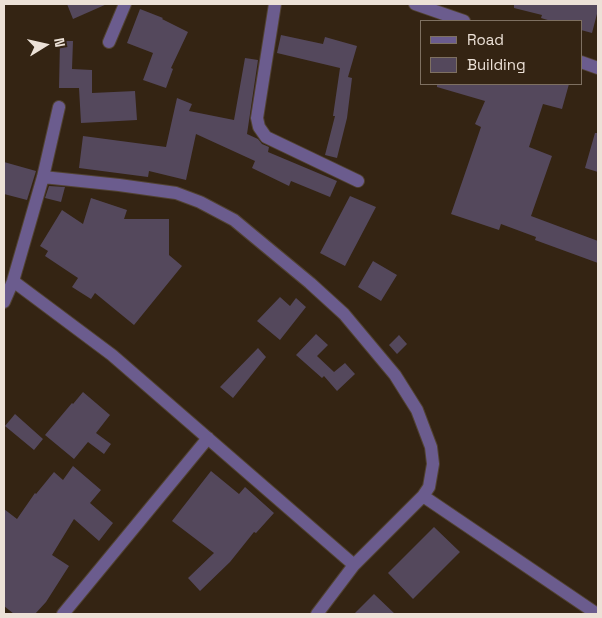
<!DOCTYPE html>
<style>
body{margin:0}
#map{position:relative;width:602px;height:618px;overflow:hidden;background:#342413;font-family:"Space Grotesk",sans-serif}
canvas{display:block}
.frame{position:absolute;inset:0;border:5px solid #ece1d7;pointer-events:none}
.legend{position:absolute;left:420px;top:20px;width:162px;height:65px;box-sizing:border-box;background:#342413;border:1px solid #7e7061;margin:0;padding:6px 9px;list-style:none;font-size:15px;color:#ece1d7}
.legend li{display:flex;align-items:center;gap:10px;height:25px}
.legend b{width:25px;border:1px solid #7e7061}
.north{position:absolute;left:20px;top:20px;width:50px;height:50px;-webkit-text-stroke:4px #342413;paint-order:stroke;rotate:80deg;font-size:14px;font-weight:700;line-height:20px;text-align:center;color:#ece1d7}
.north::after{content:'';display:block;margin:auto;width:18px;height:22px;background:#ece1d7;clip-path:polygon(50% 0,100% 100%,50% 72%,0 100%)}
</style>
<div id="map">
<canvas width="602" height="618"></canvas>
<div class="frame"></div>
<ul class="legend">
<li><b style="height:6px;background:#6b5c8e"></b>Road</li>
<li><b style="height:14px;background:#54485c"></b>Building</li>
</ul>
<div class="north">N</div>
</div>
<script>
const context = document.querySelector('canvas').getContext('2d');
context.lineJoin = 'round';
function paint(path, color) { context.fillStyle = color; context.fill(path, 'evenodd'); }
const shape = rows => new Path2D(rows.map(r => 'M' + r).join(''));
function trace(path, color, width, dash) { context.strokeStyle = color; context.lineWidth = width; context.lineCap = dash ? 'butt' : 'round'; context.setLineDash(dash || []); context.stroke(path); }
paint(shape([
 [67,4,107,4,73,19],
 [514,4,598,4,598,10,592,33,581,30,581,21,551,21,541,18,542,15,514,8],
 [140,9,163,18,162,19,188,32,171,68,173,69,166,88,143,80,153,53,127,43],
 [281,35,323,44,325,37,357,46,348,77,352,78,347,118,337,158,325,155,335,116,333,116,340,68,277,53],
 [60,41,73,41,72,69,92,70,92,93,135,91,137,120,81,123,79,88,59,88],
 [245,58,258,60,247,134,258,139,262,144,269,147,268,152,337,181,330,197,291,181,289,186,252,168,255,161,196,134,186,180,149,171,148,177,79,168,83,136,166,147,177,98,192,104,189,111,234,120],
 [437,84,569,84,562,109,543,104,529,147,552,156,531,216,598,241,598,263,535,240,536,237,501,224,499,230,451,214,481,127,475,124,485,101,437,87],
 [595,133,598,133,598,172,585,168],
 [4,162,36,171,27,200,4,194],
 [49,186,65,187,61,202,45,198],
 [350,196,376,207,345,266,320,253],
 [91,198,127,210,124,219,169,219,169,255,182,266,134,325,95,293,91,299,72,287,78,278,45,256,48,251,40,246,62,210,83,224],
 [373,261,397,275,381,301,358,287],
 [280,297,290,306,296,298,306,307,280,340,257,321],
 [316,334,328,345,317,356,334,372,345,363,355,374,337,391,324,376,322,378,296,355],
 [399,335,407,344,397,354,389,345],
 [258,348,266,357,233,398,220,387],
 [83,392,110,415,96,433,111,444,104,454,88,442,74,459,45,435,72,403,73,404],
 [15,414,43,439,34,450,5,426],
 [73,466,101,490,90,503,113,523,99,541,74,519,52,555,69,566,46,602,35,614,14,614,4,606,4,509,17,519,35,493,36,494,54,472,63,480],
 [211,471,239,494,245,487,274,513,256,533,254,532,230,562,200,591,188,578,214,553,172,521],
 [434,527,460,552,413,599,388,573],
 [374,594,395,614,354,614]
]), '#54485c');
const minor = shape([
 [275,4,257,118,259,127,266,137,358,181],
 [415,4,464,21],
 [109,42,125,4],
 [581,62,598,68],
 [43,177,119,185,176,193,200,202,234,220,310,283,344,314,395,375,417,410,431,447,433,464,429,487,423,496,354,565,317,614],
 [13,281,112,355,354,565],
 [4,302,13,281,43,177,59,107],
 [423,496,597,614],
 [63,614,208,438]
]);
trace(minor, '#514232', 14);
trace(minor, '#6b5c8e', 12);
</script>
